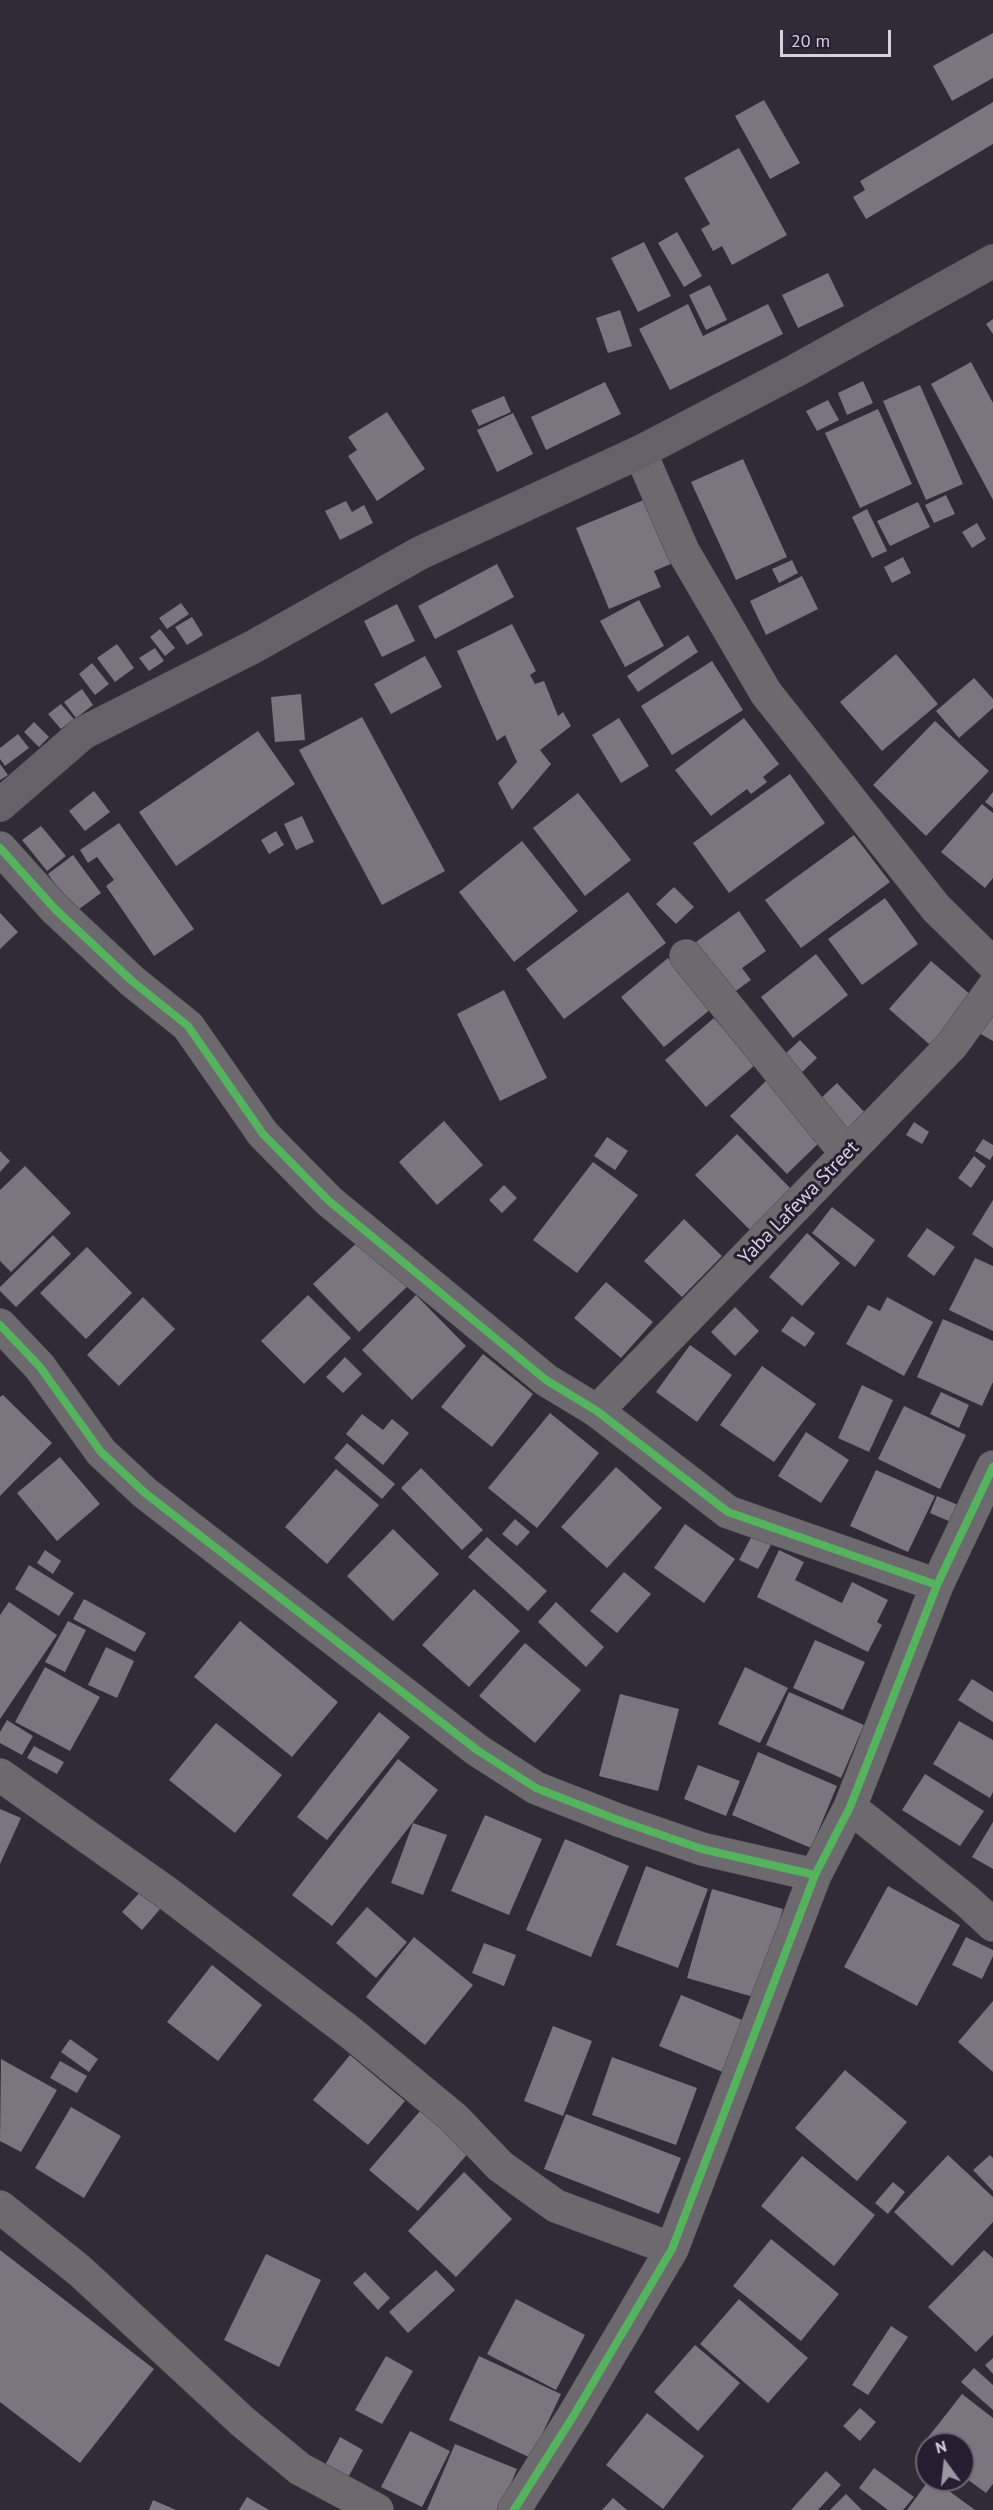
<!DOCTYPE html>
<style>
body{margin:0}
#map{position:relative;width:993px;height:2510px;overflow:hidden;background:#302b36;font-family:"PT Sans",sans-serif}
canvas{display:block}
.north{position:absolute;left:915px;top:2432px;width:60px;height:60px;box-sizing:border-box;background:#271d30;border:2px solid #6d6575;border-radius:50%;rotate:345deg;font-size:16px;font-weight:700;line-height:24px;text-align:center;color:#d6d0dd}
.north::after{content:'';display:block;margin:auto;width:21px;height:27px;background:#9c96a3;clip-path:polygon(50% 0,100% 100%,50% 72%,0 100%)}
.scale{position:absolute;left:780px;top:30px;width:111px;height:27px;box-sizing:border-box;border:3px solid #d6d0dd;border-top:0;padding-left:8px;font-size:18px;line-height:21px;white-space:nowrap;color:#d6d0dd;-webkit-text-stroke:4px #271d30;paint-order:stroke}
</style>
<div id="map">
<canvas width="993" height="2510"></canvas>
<div class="north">N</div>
<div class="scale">20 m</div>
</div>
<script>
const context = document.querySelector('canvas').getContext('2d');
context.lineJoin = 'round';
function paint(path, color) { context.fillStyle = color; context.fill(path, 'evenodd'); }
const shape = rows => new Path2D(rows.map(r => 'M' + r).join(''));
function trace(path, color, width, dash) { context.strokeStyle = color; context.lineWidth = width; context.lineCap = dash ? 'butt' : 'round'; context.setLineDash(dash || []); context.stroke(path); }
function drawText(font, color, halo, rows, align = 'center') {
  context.font = font + ' "PT Sans",sans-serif'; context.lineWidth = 6; context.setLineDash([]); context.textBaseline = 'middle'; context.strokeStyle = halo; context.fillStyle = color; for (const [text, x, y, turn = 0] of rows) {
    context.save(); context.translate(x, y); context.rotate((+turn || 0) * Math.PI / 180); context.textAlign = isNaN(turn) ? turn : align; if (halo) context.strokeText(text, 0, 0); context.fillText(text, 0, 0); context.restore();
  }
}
paint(shape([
 [993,33,993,78,952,101,933,66],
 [764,100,800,163,770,179,735,116],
 [993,102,993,144,866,219,853,197,865,190,860,181],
 [739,148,787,235,732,265,722,246,713,251,701,229,710,224,684,178],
 [677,232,702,276,684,287,658,243],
 [644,242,671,296,638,312,611,258],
 [828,273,844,306,798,328,782,295],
 [710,285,727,320,706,330,689,295],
 [688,304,703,336,768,304,783,334,670,390,639,329],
 [620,310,632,346,608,353,596,318],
 [993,319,993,334,986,324],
 [971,362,993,403,993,500,931,384],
 [863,381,873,403,847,415,838,393],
 [605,382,621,414,546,450,531,417],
 [920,385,963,484,926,500,883,401],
 [504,396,511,412,479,426,471,410],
 [828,400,839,420,817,431,806,411],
 [878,409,912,484,860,508,825,433],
 [387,412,425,469,377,501,348,456,357,450,348,437],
 [513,413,533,454,497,472,477,430],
 [743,459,787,557,736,580,691,482],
 [946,495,955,514,934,523,925,505],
 [646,499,673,563,654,571,661,587,609,609,576,528],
 [346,501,352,512,364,505,373,523,340,540,325,511],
 [918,502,930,527,890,546,877,521],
 [867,509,887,551,872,558,852,517],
 [977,523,986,539,972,548,962,532],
 [903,557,911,573,892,583,884,567],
 [792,560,798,573,779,583,772,569],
 [497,564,514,597,435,639,418,606],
 [802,576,818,609,766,635,750,601],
 [639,600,664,646,625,667,600,621],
 [181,603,189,614,167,629,159,618],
 [397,604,415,641,382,657,364,621],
 [192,617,203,635,187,645,175,627],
 [512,624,536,671,530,675,535,684,544,681,558,716,563,712,571,726,540,750,551,764,512,810,498,783,517,762,505,735,497,741,457,651],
 [160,629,175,648,165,656,150,637],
 [688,635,698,652,638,692,627,676],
 [117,644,134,668,115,682,97,658],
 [155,648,164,661,149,671,139,658],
 [896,654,938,704,882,751,840,702],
 [425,656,442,687,391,714,374,684],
 [712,661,743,710,672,755,641,706],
 [92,663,109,684,95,695,79,674],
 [974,678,993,699,993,708,959,738,936,711],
 [82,689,93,705,76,718,64,702],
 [301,694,305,740,275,742,271,697],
 [61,704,74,719,61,729,48,714],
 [362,717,445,871,382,905,299,750],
 [619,718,649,766,621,783,592,735],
 [744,718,779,764,763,777,767,782,751,794,747,789,711,816,675,770],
 [935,721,989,771,926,836,873,785],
 [34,722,49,737,39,747,24,732],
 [258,731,295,784,176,866,139,812],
 [18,734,29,748,5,766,0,759,0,748],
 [0,764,8,775,0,780],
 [790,774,825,823,729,893,693,843],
 [94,791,110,812,85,831,69,811],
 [993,792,993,808,985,802],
 [578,793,631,860,585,896,533,828],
 [982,804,993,813,993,878,985,888,941,852],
 [302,816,314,842,296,850,284,824],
 [119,823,194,929,154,956,106,886,114,880,97,857,88,863,80,850],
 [41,826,66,856,47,871,22,840],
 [276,831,284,845,269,854,261,840],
 [854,835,890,882,801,948,765,900],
 [522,841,578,911,514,962,459,892],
 [73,855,101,893,75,912,48,874],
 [674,887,694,907,676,924,656,904],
 [628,892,666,943,564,1019,526,969],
 [885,898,918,944,862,985,828,939],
 [739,911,766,951,742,968,751,980,733,993,696,942],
 [0,913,18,932,0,949],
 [816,954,848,995,793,1038,761,997],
 [668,958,711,1009,664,1047,621,997],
 [931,961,978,1001,936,1050,889,1009],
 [504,990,547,1078,500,1101,457,1014],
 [993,1011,993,1041,979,1033],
 [714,1018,755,1065,706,1107,665,1060],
 [800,1040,817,1058,801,1073,784,1055],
 [769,1078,826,1136,787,1174,730,1116],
 [837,1083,868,1116,849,1134,818,1101],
 [444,1121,483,1165,437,1205,399,1162],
 [914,1122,929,1132,922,1144,906,1135],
 [737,1134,793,1191,752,1232,695,1175],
 [607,1137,628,1151,615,1170,594,1156],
 [983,1139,993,1145,993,1155,990,1160,975,1151],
 [0,1151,10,1161,0,1172],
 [974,1156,986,1166,971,1188,958,1178],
 [593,1162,638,1195,577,1273,533,1240],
 [25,1166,71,1213,11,1272,0,1261,0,1190],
 [504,1185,517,1198,502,1213,489,1200],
 [993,1200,993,1248,972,1234],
 [832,1207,875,1240,855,1267,812,1233],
 [684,1219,722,1256,682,1297,644,1261],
 [927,1228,955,1247,934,1276,907,1256],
 [807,1233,840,1263,802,1306,769,1277],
 [53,1235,71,1254,16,1307,0,1291,0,1287],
 [363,1237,409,1285,359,1332,313,1284],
 [87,1247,132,1293,86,1339,40,1293],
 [975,1258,993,1266,993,1331,949,1310],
 [606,1282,653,1322,621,1358,574,1318],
 [308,1295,351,1338,304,1384,261,1341],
 [416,1295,466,1346,412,1400,362,1350],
 [143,1297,175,1329,119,1386,87,1355],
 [887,1297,933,1322,904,1376,846,1344,868,1305,880,1311],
 [735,1307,759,1331,735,1356,711,1332],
 [792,1316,815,1333,805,1347,781,1331],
 [943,1319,993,1341,993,1382,982,1406,917,1377],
 [690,1345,732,1375,697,1422,656,1392],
 [483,1354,533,1394,492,1447,441,1407],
 [345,1357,362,1374,343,1393,326,1377],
 [762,1366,816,1404,774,1462,720,1425],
 [862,1385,893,1400,869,1452,838,1438],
 [941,1392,969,1405,959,1428,930,1414],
 [3,1395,52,1443,0,1496,0,1397],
 [904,1406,966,1435,940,1489,878,1459],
 [550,1413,599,1453,537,1528,488,1488],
 [362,1414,383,1430,392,1419,409,1433,383,1465,346,1434],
 [806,1432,849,1460,821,1503,778,1476],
 [347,1443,395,1484,382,1499,334,1458],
 [60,1457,100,1504,57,1541,17,1493],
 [616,1467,662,1508,607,1568,561,1527],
 [421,1468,483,1530,462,1550,401,1488],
 [336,1469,379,1505,327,1564,285,1527],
 [876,1470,935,1496,908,1552,850,1526],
 [937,1496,958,1505,951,1522,930,1513],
 [515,1519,530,1532,517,1546,502,1534],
 [685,1524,735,1559,704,1603,654,1568],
 [393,1529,439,1574,393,1621,347,1576],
 [753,1534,772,1543,758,1569,739,1560],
 [487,1537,547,1591,528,1611,468,1557],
 [45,1550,61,1561,53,1574,37,1563],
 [779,1550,804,1562,795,1580,842,1603,852,1582,888,1600,877,1622,882,1625,868,1652,757,1597],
 [29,1565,74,1593,59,1616,15,1589],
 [624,1572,651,1594,617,1633,590,1611],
 [474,1589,520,1631,469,1687,422,1645],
 [84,1599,146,1633,135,1652,73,1619],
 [9,1602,57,1635,0,1719,0,1615],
 [556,1602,604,1647,586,1667,538,1622],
 [68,1621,86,1630,65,1672,45,1662],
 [240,1621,338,1702,292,1757,194,1677],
 [815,1640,865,1662,843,1710,793,1688],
 [525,1643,581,1690,535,1743,479,1696],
 [106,1647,134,1661,117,1698,88,1685],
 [45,1667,100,1697,70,1751,15,1722],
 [745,1667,788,1688,760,1743,718,1724],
 [972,1679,993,1692,993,1722,958,1700],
 [789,1692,864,1725,841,1778,766,1745],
 [620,1694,679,1709,658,1791,599,1776],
 [379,1712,410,1737,327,1840,297,1817],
 [7,1720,33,1736,22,1755,0,1743,0,1732],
 [959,1721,993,1740,993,1792,990,1798,933,1764],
 [216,1723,282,1775,235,1833,169,1780],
 [34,1746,64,1762,57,1774,27,1758],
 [758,1752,837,1786,811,1848,732,1815],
 [398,1759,438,1790,332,1926,292,1895],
 [698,1765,740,1781,726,1816,684,1799],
 [925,1774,984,1811,960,1846,902,1810],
 [0,1809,21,1818,0,1864],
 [485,1815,542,1839,509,1915,451,1891],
 [993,1822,993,1869,972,1857],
 [413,1823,447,1835,423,1895,391,1883],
 [565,1839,629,1866,591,1957,526,1930],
 [646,1866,708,1889,678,1968,616,1945],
 [888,1886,960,1925,917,2006,844,1967],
 [712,1889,783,1909,757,1998,687,1978],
 [141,1891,161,1908,142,1930,122,1912],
 [367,1907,407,1942,376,1978,336,1943],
 [414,1937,473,1985,425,2045,366,1997],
 [966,1937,993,1950,993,1956,982,1979,952,1965],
 [484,1943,516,1955,504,1986,472,1973],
 [212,1965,262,2005,218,2061,167,2022],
 [681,1995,747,2022,725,2073,659,2046],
 [993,2001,993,2072,958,2042],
 [553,2026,592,2041,563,2116,524,2101],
 [70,2039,98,2059,89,2072,61,2052],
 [350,2055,405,2101,368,2145,313,2100],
 [612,2057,697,2088,676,2145,592,2115],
 [1,2059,57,2090,21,2152,0,2141],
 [60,2061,87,2076,77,2093,50,2078],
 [845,2070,907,2122,857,2181,795,2128],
 [71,2107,121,2136,84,2198,35,2168],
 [421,2110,470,2151,418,2211,369,2170],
 [566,2114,681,2158,659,2214,544,2169],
 [948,2155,993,2197,993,2222,952,2266,894,2212],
 [990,2155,993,2158,993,2191,973,2170],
 [802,2156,875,2215,834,2266,761,2206],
 [464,2172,512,2219,456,2277,408,2231],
 [893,2182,905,2192,888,2214,875,2203],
 [771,2239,839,2294,801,2341,733,2286],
 [0,2250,154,2369,80,2463,0,2402],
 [984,2250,993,2258,993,2335,976,2352,928,2307],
 [266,2254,321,2280,279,2367,224,2340],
 [436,2270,455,2290,408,2333,389,2312],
 [365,2272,390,2298,378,2310,353,2283],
 [516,2299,585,2335,556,2390,487,2354],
 [739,2299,808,2358,768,2403,700,2344],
 [891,2326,908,2337,868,2395,852,2385],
 [695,2345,740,2383,698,2431,654,2392],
 [386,2356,413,2371,382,2424,355,2410],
 [479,2356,561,2394,531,2458,449,2420],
 [993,2358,993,2374,985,2365],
 [974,2368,993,2385,993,2410,961,2382],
 [962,2394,993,2418,993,2484,986,2493,963,2476,963,2444,927,2444,927,2449,922,2445],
 [860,2408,876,2422,860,2441,843,2426],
 [647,2413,704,2456,663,2509,606,2465],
 [410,2431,450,2451,422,2507,381,2487],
 [340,2437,363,2450,345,2483,322,2471],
 [455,2444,517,2469,500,2510,427,2510],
 [874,2468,914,2497,903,2510,888,2510,859,2488],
 [826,2471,841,2485,818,2510,791,2510],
 [929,2480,934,2480,975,2510,907,2510],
 [846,2494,862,2510,830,2510],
 [247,2497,269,2510,239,2510],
 [613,2498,627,2510,602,2510],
 [153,2500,176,2510,149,2510]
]), '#7a757f');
const minor = shape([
 [640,452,683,551,766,693,936,908,993,964],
 [0,848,55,909,132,981,188,1026,263,1134,329,1201,546,1380,597,1411,728,1512,937,1585],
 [686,956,846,1153],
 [0,1325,40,1367,101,1452,145,1493,477,1750,536,1788,618,1820,702,1849,815,1875],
 [597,1411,952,1045,993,988],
 [0,1775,167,1893,351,2033,454,2118,500,2166,556,2206,672,2249],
 [850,1807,967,1901,993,1925],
 [0,2207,80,2271,243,2422,300,2469,377,2510],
 [514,2510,574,2415,672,2249,815,1875,850,1807,937,1585,993,1467]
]);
const major = shape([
 [0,805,83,733,253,647,420,553,640,452,795,371,993,261]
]);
trace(minor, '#4b4650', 34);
trace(major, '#4b4650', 34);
trace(minor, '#6c6a6f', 33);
trace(major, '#656169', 33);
trace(shape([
 [0,848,55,909,132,981,188,1026,263,1134,329,1201,546,1380,597,1411,728,1512,937,1585],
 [0,1325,40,1367,101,1452,145,1493,477,1750,536,1788,618,1820,702,1849,815,1875],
 [514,2510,574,2415,672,2249,815,1875,850,1807,937,1585,993,1467]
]), '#56b35d', 8);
drawText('20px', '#d6d0dd', '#271d30', [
 ["Yaba Lafewa Street",799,1203,-46]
]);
</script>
